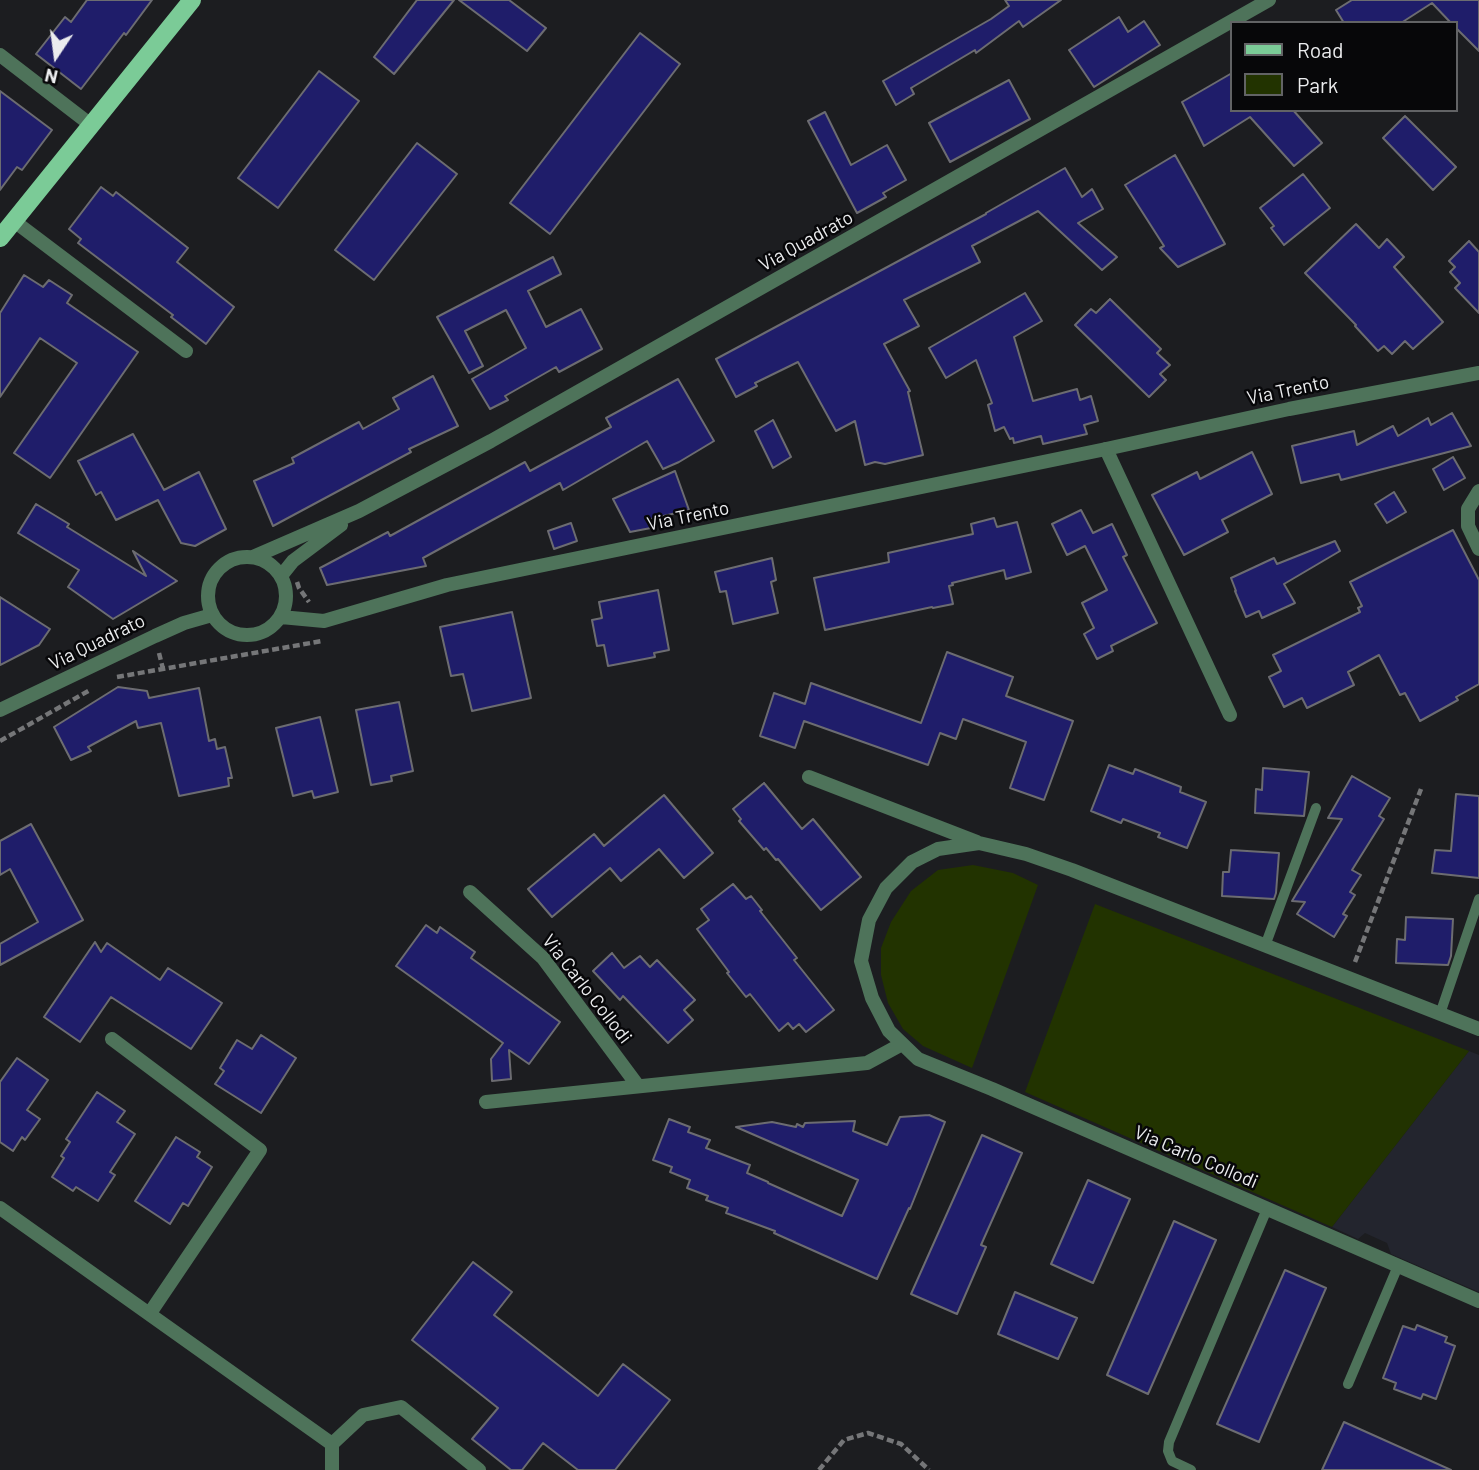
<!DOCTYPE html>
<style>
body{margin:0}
#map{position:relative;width:1479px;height:1470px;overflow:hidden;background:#1c1d20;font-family:Barlow,sans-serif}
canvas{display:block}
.legend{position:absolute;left:1230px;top:21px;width:228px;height:91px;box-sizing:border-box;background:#070709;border:2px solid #626365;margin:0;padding:9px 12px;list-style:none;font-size:21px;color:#ebecee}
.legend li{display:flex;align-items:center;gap:14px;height:35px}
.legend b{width:35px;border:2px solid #626365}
.north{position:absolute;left:21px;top:21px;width:70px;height:70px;-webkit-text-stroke:5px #070709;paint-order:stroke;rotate:193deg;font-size:19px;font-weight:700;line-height:28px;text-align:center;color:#ebecee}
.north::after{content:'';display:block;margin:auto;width:24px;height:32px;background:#ebecee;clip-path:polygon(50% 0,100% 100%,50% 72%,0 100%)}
</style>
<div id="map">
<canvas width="1479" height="1470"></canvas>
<ul class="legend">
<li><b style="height:9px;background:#7bcb97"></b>Road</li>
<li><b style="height:19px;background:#230"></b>Park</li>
</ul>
<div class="north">N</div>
</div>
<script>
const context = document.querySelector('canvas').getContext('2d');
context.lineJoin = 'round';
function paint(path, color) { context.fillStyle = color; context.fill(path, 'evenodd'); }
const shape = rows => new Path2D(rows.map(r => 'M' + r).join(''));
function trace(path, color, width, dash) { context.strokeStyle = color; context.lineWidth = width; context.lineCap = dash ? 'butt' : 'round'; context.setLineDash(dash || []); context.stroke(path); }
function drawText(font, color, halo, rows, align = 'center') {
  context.font = font + ' Barlow,sans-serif'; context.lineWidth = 5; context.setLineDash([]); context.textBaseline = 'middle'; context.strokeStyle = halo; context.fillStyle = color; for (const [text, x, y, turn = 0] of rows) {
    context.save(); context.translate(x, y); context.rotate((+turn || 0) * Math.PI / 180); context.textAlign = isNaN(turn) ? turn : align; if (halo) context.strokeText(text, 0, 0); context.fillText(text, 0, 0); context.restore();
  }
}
paint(shape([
 [1469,1051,1479,1055,1479,1292,1391,1254,1387,1243,1365,1233,1358,1239,1332,1227]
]), '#23252e');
paint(shape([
 [973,865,1013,873,1038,885,972,1068,923,1046,903,1029,888,1003,881,975,881,948,891,922,911,891,938,870],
 [1095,904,1469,1051,1332,1227,1025,1092]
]), '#230');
const building = shape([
 [87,0,152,0,126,35,124,33,81,89,36,54,65,17,71,22,87,0],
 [417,0,454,0,394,74,374,57,417,0],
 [459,0,509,0,546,28,527,51,459,0],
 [1005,0,1061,0,1023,27,1019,21,976,53,975,50,911,88,914,94,896,105,883,81,991,19,1009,6,1005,0],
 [1352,0,1479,0,1479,51,1456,28,1456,23,1451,23,1432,3,1401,23,1344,23,1336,10,1352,0],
 [1119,17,1128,32,1144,21,1160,45,1094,87,1069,50,1119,17],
 [640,33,680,64,550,234,510,203,640,33],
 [319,71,359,101,278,208,238,178,319,71],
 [1232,73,1232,110,1293,110,1322,143,1294,166,1250,117,1204,146,1182,102,1232,73],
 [1009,80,1030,119,950,162,929,123,1009,80],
 [0,91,52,130,22,170,17,167,0,190,0,91],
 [825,112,851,165,887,145,906,180,883,193,886,197,857,213,808,121,825,112],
 [1405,116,1456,167,1433,190,1383,138,1405,116],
 [417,143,457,174,374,280,335,250,417,143],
 [1175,155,1225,244,1178,267,1160,248,1164,246,1125,185,1175,155],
 [1065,168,1082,197,1092,189,1103,209,1078,223,1117,257,1102,270,1038,211,972,246,980,262,904,300,919,326,884,344,910,391,908,392,923,455,885,464,875,462,865,465,855,421,836,431,798,362,755,383,757,386,736,397,716,359,986,214,986,213,1065,168],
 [1303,174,1330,208,1284,245,1271,228,1274,226,1260,208,1303,174],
 [101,187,113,196,116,192,188,248,177,262,234,307,206,344,171,317,173,315,78,243,81,239,69,229,101,187],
 [1356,224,1379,248,1387,239,1404,257,1394,267,1443,322,1413,349,1405,341,1392,354,1384,346,1378,351,1355,326,1356,325,1305,273,1356,224],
 [1469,241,1479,252,1479,313,1455,288,1460,283,1450,272,1455,267,1449,261,1469,241],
 [553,257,561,274,528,291,546,327,581,309,602,349,559,372,556,367,505,396,508,400,490,409,472,379,526,348,506,310,465,331,483,366,469,373,437,317,553,257],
 [24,275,43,287,49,280,72,295,67,303,138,352,50,478,14,453,77,363,40,338,0,397,0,313,24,275],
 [1025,293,1042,321,1014,337,1033,401,1077,389,1080,400,1091,396,1098,421,1084,425,1087,434,1043,444,1041,436,1014,443,1013,438,1010,439,1004,427,995,431,988,405,992,403,976,360,946,378,929,348,1025,293],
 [1110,299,1161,349,1157,353,1170,365,1160,374,1166,380,1149,397,1075,325,1091,309,1096,313,1110,299],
 [433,376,458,426,409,449,411,452,273,526,254,481,294,463,292,458,359,422,363,429,399,409,393,398,433,376],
 [678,379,714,441,679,462,663,469,647,441,563,490,560,483,423,558,426,566,327,585,320,568,388,532,390,536,525,462,530,471,611,427,606,418,678,379],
 [1452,413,1471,446,1341,480,1339,474,1301,483,1292,446,1354,431,1357,445,1393,426,1398,436,1428,418,1431,425,1452,413],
 [773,420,791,457,773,468,755,431,773,420],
 [133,434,164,490,199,472,226,529,195,546,181,543,158,500,116,520,101,492,96,495,78,461,133,434],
 [1252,452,1272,494,1222,520,1228,532,1184,555,1152,495,1197,472,1200,479,1252,452],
 [1453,457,1465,478,1444,490,1433,469,1453,457],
 [675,471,689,510,651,519,656,527,630,532,613,499,675,471],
 [1394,492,1406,512,1387,523,1375,504,1394,492],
 [36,504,69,524,67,527,146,576,133,551,177,581,113,619,68,587,79,570,18,533,36,504],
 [1081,510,1093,533,1112,524,1127,555,1123,557,1157,623,1111,646,1113,651,1097,659,1084,634,1094,628,1082,603,1107,590,1085,546,1067,555,1052,524,1081,510],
 [994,518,997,527,1017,522,1031,572,1006,579,1004,570,952,583,953,585,949,586,953,604,933,608,932,607,825,630,814,578,889,562,888,553,973,534,971,524,994,518],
 [571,523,577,541,554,549,548,531,571,523],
 [1453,530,1479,580,1479,684,1456,697,1458,700,1420,721,1405,693,1400,695,1379,655,1348,672,1354,685,1307,708,1302,698,1284,707,1269,677,1281,671,1273,655,1360,612,1358,608,1362,606,1350,582,1453,530],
 [1335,541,1340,551,1284,584,1295,603,1262,618,1259,611,1246,617,1235,591,1236,591,1231,578,1274,558,1277,564,1335,541],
 [772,558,776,580,771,582,778,613,733,624,726,591,720,592,715,572,772,558],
 [658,590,669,650,654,653,655,657,608,666,604,645,597,646,592,620,602,618,599,602,658,590],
 [0,597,50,629,39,645,0,665,0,597],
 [512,612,531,698,472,711,463,674,451,676,440,627,512,612],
 [947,652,1013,677,1006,696,1073,721,1044,800,1010,788,1026,742,963,719,956,739,940,733,928,765,804,721,795,748,760,736,774,693,805,704,811,683,921,723,947,652],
 [118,687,147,691,149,698,199,688,209,741,215,739,217,749,225,747,232,778,228,778,229,786,179,796,161,723,138,728,136,721,88,747,91,751,71,760,54,727,118,687],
 [399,702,413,771,391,776,392,781,371,785,356,710,399,702],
 [320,717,338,792,314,798,312,791,293,796,276,728,320,717],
 [1109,765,1133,774,1135,769,1181,787,1180,792,1206,802,1187,848,1158,837,1160,833,1123,819,1121,823,1091,811,1109,765],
 [1263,768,1309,772,1304,816,1255,813,1256,789,1262,790,1263,768],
 [1352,776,1390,798,1379,816,1384,819,1352,870,1361,875,1350,892,1355,895,1343,914,1347,916,1334,937,1297,914,1305,902,1292,901,1342,819,1328,818,1352,776],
 [764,783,802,829,813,819,861,877,821,910,778,859,776,860,766,848,764,850,739,821,741,819,733,809,764,783],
 [1456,794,1479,796,1479,878,1432,873,1435,850,1451,851,1456,794],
 [664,795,713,853,684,878,659,849,621,881,610,868,552,917,528,889,594,834,604,846,664,795],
 [31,824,83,920,0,965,0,944,38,922,10,869,0,875,0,841,31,824],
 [1231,850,1279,853,1276,893,1274,899,1222,896,1223,872,1229,872,1231,850],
 [733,884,746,899,751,896,762,910,760,911,797,958,794,960,834,1010,806,1032,799,1024,793,1029,788,1023,779,1031,750,994,746,997,727,973,729,972,697,929,709,920,701,909,733,884],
 [1406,917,1453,919,1451,956,1448,965,1396,963,1397,939,1405,940,1406,917],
 [426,925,437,933,440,927,475,952,471,958,560,1022,529,1064,509,1050,511,1079,492,1081,491,1059,503,1043,396,966,426,925],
 [95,942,101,952,107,943,160,980,168,968,222,1003,191,1049,111,997,80,1042,44,1017,95,942],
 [612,953,624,968,640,956,650,967,657,960,695,1000,684,1010,693,1020,668,1043,623,996,620,1000,593,971,612,953],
 [261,1035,296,1058,261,1113,215,1084,224,1071,220,1068,237,1040,252,1049,261,1035],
 [17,1058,48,1080,27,1110,40,1119,25,1140,22,1137,13,1151,0,1142,0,1082,17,1058],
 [97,1092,125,1111,117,1122,135,1134,110,1172,115,1175,98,1201,76,1187,73,1191,52,1177,64,1158,61,1156,70,1142,66,1139,97,1092],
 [929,1115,945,1122,910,1209,909,1208,877,1279,774,1233,775,1231,726,1213,728,1208,706,1200,708,1196,687,1188,690,1180,670,1172,672,1167,653,1160,669,1119,690,1127,688,1132,710,1140,706,1148,750,1165,747,1173,768,1182,768,1183,842,1216,858,1180,736,1127,772,1122,796,1127,797,1124,803,1127,805,1123,855,1121,853,1131,887,1145,900,1117,929,1115],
 [982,1135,1022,1153,981,1245,986,1247,957,1314,911,1294,982,1135],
 [176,1137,200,1152,197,1157,212,1167,188,1206,183,1203,170,1224,135,1201,176,1137],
 [1088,1180,1130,1199,1093,1283,1051,1264,1088,1180],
 [1174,1221,1216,1240,1148,1394,1107,1375,1174,1221],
 [473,1262,512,1292,494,1315,598,1396,623,1364,670,1400,615,1470,578,1470,543,1443,522,1470,511,1470,472,1439,498,1408,412,1340,473,1262],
 [1285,1270,1326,1288,1259,1442,1217,1424,1285,1270],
 [1015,1292,1077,1318,1058,1359,998,1334,1015,1292],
 [1417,1325,1447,1337,1445,1342,1455,1346,1436,1399,1423,1394,1421,1399,1394,1389,1396,1383,1383,1378,1403,1326,1415,1330,1417,1325],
 [1344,1422,1451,1470,1322,1470,1344,1422]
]);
paint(building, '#1f1d6a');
trace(building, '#6c6c71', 2);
trace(shape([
 [297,582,299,588,309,602],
 [159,653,163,669],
 [117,677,322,641],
 [0,741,90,690],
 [1355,962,1421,789],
 [819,1470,844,1440,868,1433,901,1444,929,1470]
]), '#757678', 4.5, [7, 3.5]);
trace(shape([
 [1265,946,1316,808],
 [1440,1014,1479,899],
 [1348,1384,1398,1266],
 [1191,1470,1172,1461,1168,1451,1169,1442,1267,1209]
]), '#4e735a', 10);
trace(shape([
 [0,55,91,125],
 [14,221,186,351],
 [1106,449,1230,715],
 [1479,491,1468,509,1468,526,1479,549],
 [809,777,977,842],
 [470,892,543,958,638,1086],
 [1479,1029,1072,870,1026,854,979,843,938,849,912,862,886,888,869,920,861,961,872,998,889,1031,918,1059,992,1089,1479,1301],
 [112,1039,260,1150,150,1313],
 [486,1102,867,1063,902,1044],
 [0,1208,332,1444,332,1470],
 [332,1444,363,1415,401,1407,479,1470]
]), '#4e735a', 14);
trace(shape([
 '208 596a39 39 0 1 1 78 0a39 39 0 1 1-78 0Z',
 [253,557,359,511,491,441,1269,0],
 [281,576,293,561,341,525],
 [281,617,324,621,447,585,1106,449,1289,409,1479,373],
 [0,710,155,636,184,623,212,615]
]), '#4e735a', 14);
trace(shape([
 [0,238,192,0]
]), '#7bcb97', 18);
drawText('19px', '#ebecee', '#070709', [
 ["Via Quadrato",806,241,-29],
 ["Via Trento",1288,390,-12],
 ["Via Trento",688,516,-12],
 ["Via Quadrato",97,642,-26],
 ["Via Carlo Collodi",587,989,52],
 ["Via Carlo Collodi",1196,1157,23]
]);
</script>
